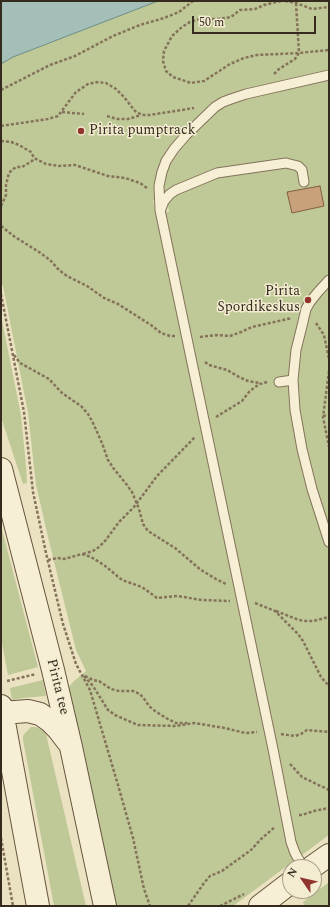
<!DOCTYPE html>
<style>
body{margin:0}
#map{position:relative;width:330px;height:907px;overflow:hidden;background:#ebe2c2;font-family:Spectral,serif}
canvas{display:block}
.frame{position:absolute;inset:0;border:2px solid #352a1e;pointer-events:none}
.north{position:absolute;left:282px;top:859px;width:40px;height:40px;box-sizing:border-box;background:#f3ecd1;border:1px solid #a79e89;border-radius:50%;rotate:304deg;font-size:11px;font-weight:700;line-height:16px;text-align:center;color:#352a1e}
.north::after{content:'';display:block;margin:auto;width:14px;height:18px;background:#90342e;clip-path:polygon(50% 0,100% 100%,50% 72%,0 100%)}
.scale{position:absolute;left:192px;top:16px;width:124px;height:18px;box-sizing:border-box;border:2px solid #352a1e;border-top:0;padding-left:5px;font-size:12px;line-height:14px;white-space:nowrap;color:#352a1e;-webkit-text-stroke:3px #f3ecd1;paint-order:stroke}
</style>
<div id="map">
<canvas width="330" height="907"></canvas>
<div class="frame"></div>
<div class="north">N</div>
<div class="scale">50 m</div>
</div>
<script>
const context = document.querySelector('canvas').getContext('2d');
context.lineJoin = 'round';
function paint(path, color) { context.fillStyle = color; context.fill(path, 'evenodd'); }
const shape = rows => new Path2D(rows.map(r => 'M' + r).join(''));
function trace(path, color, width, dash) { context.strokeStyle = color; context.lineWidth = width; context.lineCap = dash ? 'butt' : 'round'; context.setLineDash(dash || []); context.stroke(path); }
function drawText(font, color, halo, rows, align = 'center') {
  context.font = font + ' Spectral,serif'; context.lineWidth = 3; context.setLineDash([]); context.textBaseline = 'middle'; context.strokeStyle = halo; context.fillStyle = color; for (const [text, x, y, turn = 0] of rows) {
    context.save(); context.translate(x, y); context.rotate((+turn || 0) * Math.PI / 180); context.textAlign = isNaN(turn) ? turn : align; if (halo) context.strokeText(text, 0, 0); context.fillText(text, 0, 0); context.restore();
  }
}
paint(shape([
 [158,1,329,1,329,835,233,906,117,906,104,851,68,688,73,682,86,671,76,650,48,537,36,485,28,413,3,286,1,282,1,64,13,57],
 [153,200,168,206,169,212,155,209],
 [1,315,21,415,26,466,27,483,23,484,1,417],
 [1,526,38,667,8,675,1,638],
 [43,680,46,696,23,698,12,700,10,688],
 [31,727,35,727,39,728,43,730,46,734,86,906,54,906,23,740,23,736,25,733],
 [329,882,329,906,304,906,303,902]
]), '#bfc997');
const water = shape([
 [1,1,158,1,13,57,1,64,1,1]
]);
paint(water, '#a4beb8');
trace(water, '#6c8c86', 1);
const building = shape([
 [320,186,324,206,292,213,287,192,320,186]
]);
paint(building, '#c8a07a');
trace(building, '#825f41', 1);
const service = shape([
 [161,209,164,201,170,194,176,190,217,173,286,163,298,166,302,170,304,182],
 [329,280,318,292,310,302,306,309,302,326,296,350,293,380,295,410,302,449,312,489,329,542],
 [279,382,293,380],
 [303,867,295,853,291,842,273,749,160,210,159,186,162,172,166,161,174,149,186,135,215,107,223,102,231,99,246,94,329,75]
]);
const secondary = shape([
 [1,469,53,670,71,747,105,906],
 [1,706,38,906],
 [2,713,28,711,40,714,50,721,58,729,68,742],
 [312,867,329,855],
 [260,906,290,883]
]);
trace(service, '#84735a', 11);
trace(secondary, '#66553e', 24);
trace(shape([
 [281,1,264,5,255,9,240,10,231,17,218,19,200,19,190,22,182,27,172,36,164,51,163,61,166,71,173,77,191,83,204,81,230,64,244,58,257,55,299,53,329,50],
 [285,1,296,3,312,9,329,7],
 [274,74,279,69,295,59,299,53,296,3],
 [1,90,50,65,75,56,113,36,140,25,164,18,179,12,193,1],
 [62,112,84,114],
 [107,116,117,119,128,119,141,115],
 [1,126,48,119,58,116,76,92,88,84,97,82,106,83,116,89,124,97,135,111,142,115,150,115,194,108],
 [1,141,11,142,19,145,31,152,34,158,46,164,59,166,75,165,108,176,125,178,140,183,147,188],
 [1,206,6,195,6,185,9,173,12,170,16,167,22,167,32,161,34,158],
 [1,226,15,237,39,252,50,260,59,270,67,276,87,286,104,298,118,304,151,325,161,333,170,336,175,336],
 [1,294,24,412,33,492,46,553,63,624,76,664,90,690,118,785,133,838,144,889,150,906],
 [316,323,324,335,329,359],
 [200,337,216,335,230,336,241,332,252,327,292,318],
 [14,355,20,363,49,379,62,393,81,406,88,414,93,423,102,443,108,460,114,469,127,485,132,492,139,509,143,524,148,531,175,548,201,570,216,579,226,584],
 [205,362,209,365,227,370,239,377,248,381,260,383],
 [329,371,323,417,329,447],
 [323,416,329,415],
 [216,417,242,401,249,392,255,387,260,384,267,382],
 [83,554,93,551,99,547,105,541,119,522,134,507,157,476,195,437],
 [48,560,57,558,64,559,82,554,91,557,104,565,122,580,142,587,157,598,177,596,202,600,230,601],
 [255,603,275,611,298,634,303,641,321,677,329,686],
 [276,611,299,620,306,621,313,621,329,617],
 [84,676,93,686,108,710,115,715,138,725,176,726,194,723,225,728,245,733,257,732],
 [85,676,93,680,99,681,111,689,119,691,133,691,140,694,145,700,149,706,155,711,166,718,176,723,187,723],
 [7,681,36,674],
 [281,734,295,736,301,734,307,730,329,732],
 [290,764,302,777,329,790],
 [299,815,302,815,314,811,329,808],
 [1,838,13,906],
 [188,906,204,883,210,876,222,871,251,850,261,839,275,827],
 [220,906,244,894]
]), '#84735a', 2.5, [3, 2]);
trace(service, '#f7efd5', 9);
trace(secondary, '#f7efd5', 22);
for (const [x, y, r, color] of [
 [81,131,4,"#90342e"],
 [308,300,4,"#90342e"]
]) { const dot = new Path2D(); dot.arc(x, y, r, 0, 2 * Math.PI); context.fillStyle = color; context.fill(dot); trace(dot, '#f3ecd1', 1.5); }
drawText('14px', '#352a1e', '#f3ecd1', [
 ["Pirita pumptrack",89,131],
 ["Pirita",300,292,"right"],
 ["Spordikeskus",300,308,"right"]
], 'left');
drawText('14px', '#352a1e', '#f3ecd1', [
 ["Pirita tee",57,687,76]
]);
</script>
